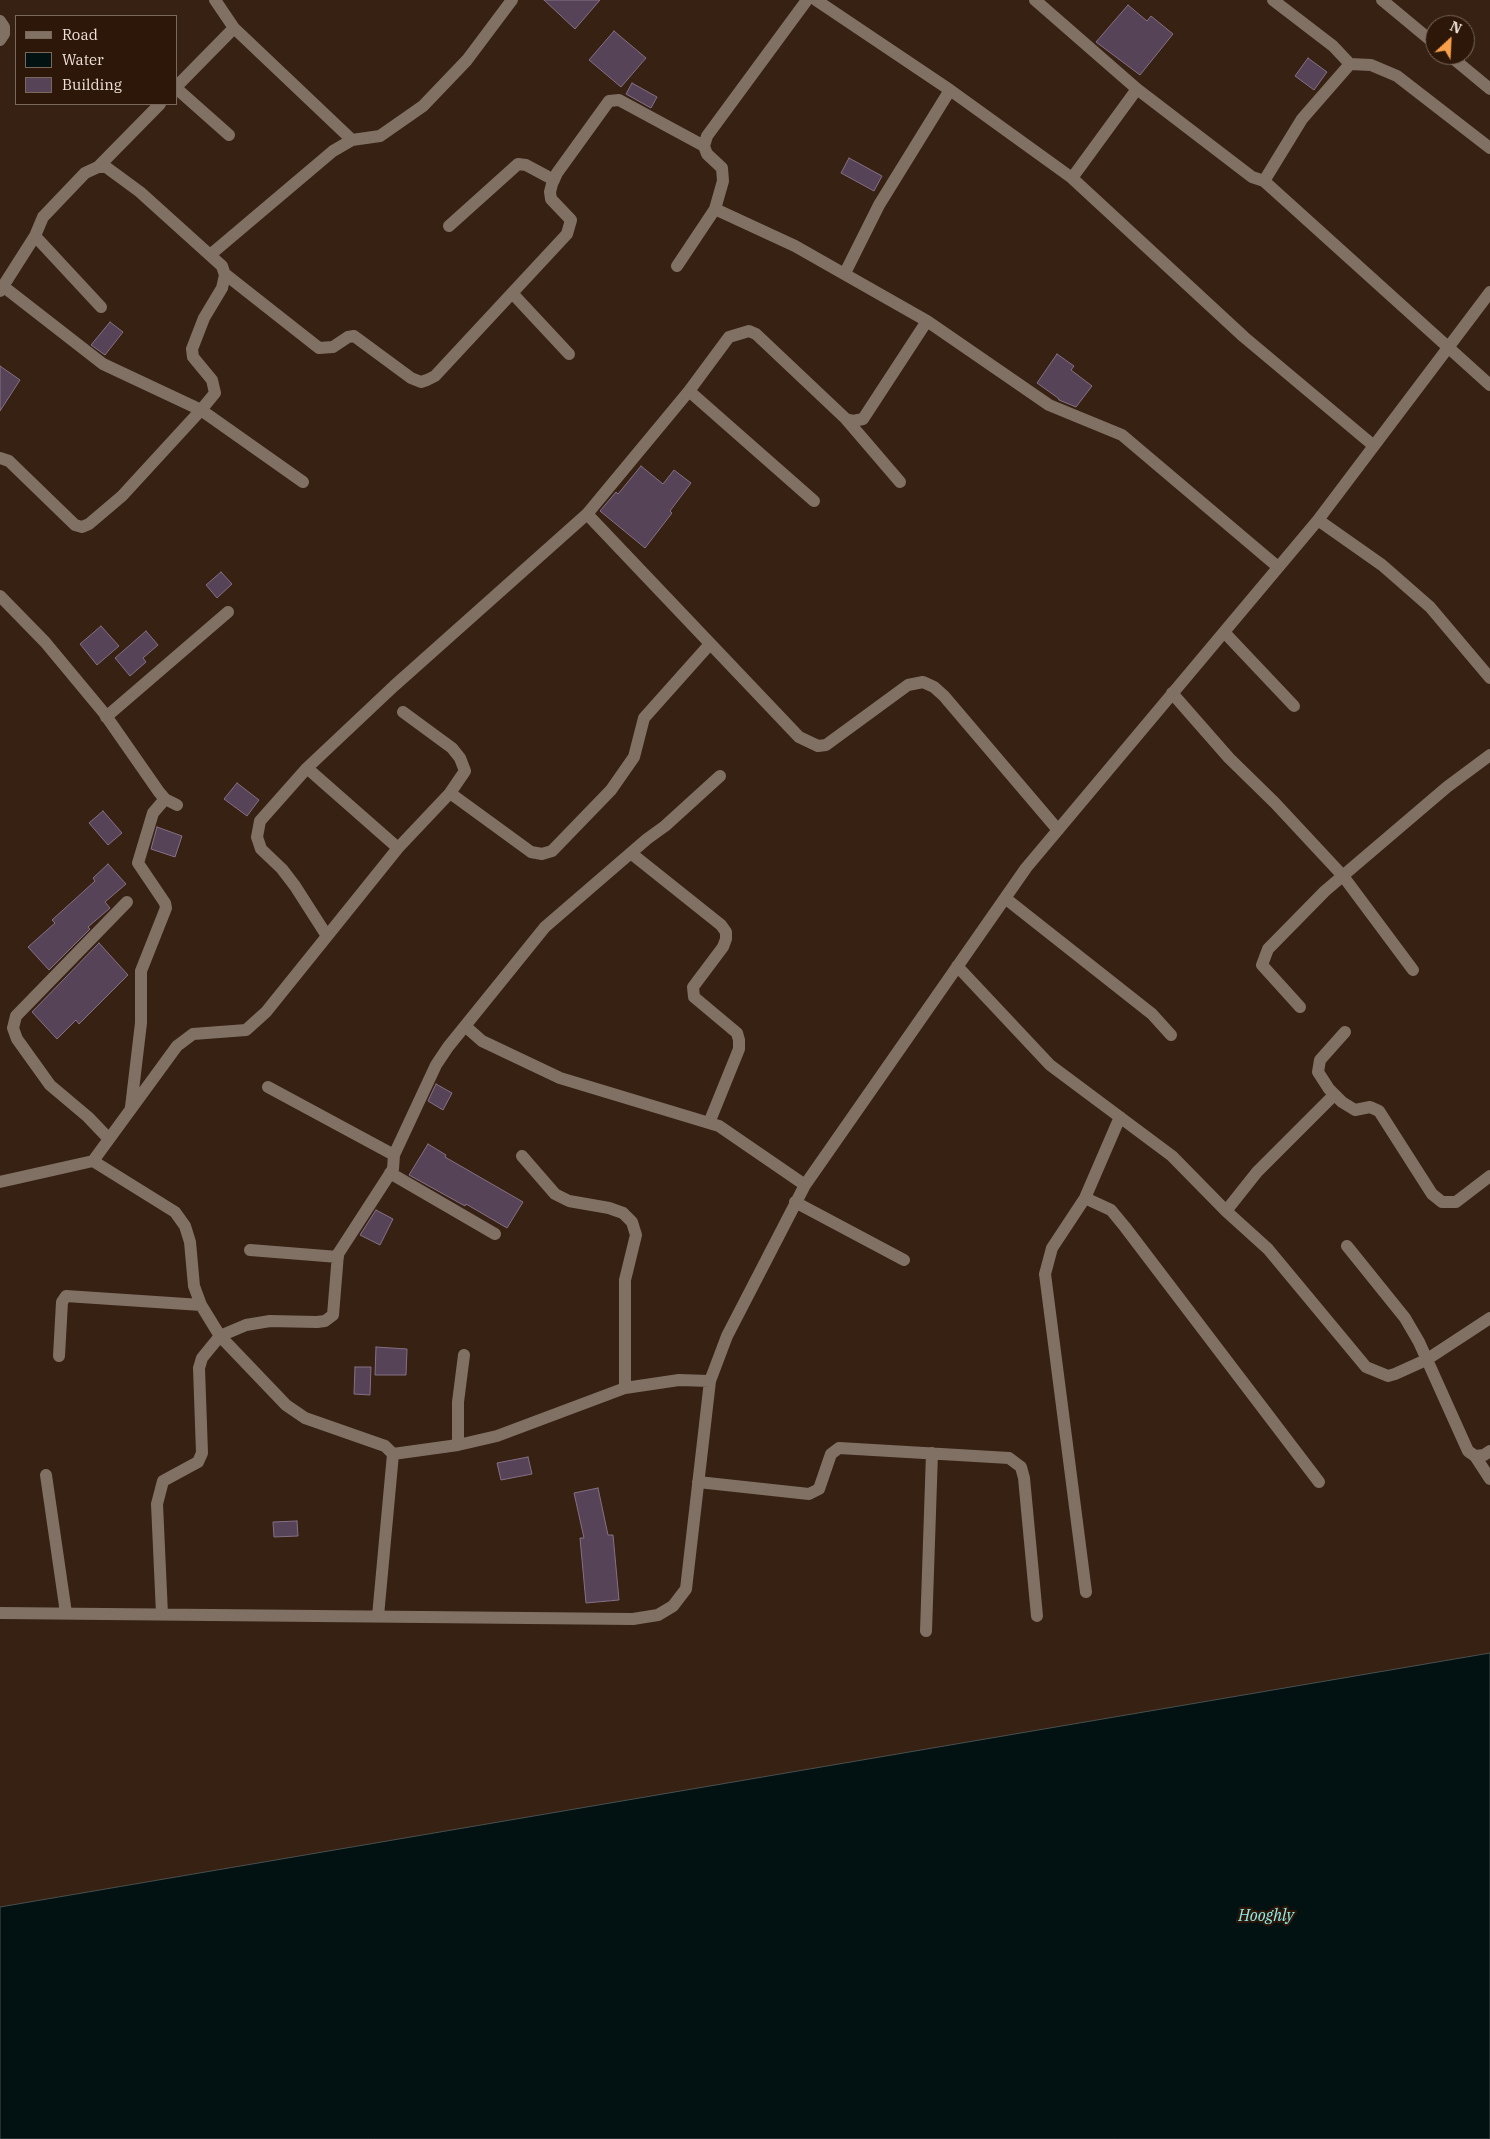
<!DOCTYPE html>
<style>
body{margin:0}
#map{position:relative;width:1490px;height:2139px;overflow:hidden;background:#362113;font-family:"IBM Plex Serif",serif}
canvas{display:block}
.legend{position:absolute;left:15px;top:15px;width:162px;height:90px;box-sizing:border-box;background:#2c1709;border:1px solid #7a685c;margin:0;padding:6px 9px;list-style:none;font-size:15px;color:#efe1d8}
.legend li{display:flex;align-items:center;gap:10px;height:25px}
.legend b{width:25px;border:1px solid #7a685c}
.north{position:absolute;left:1425px;top:15px;width:50px;height:50px;box-sizing:border-box;background:#2c1709;border:1px solid #7a685c;border-radius:50%;rotate:25deg;font-size:14px;font-weight:700;line-height:20px;text-align:center;color:#efe1d8}
.north::after{content:'';display:block;margin:auto;width:18px;height:22px;background:#f8a14a;clip-path:polygon(50% 0,100% 100%,50% 72%,0 100%)}
</style>
<div id="map">
<canvas width="1490" height="2139"></canvas>
<ul class="legend">
<li><b style="height:6px;background:#817064"></b>Road</li>
<li><b style="height:14px;background:#021212"></b>Water</li>
<li><b style="height:14px;background:#574357"></b>Building</li>
</ul>
<div class="north">N</div>
</div>
<script>
const context = document.querySelector('canvas').getContext('2d');
context.lineJoin = 'round';
function paint(path, color) { context.fillStyle = color; context.fill(path, 'evenodd'); }
const shape = rows => new Path2D(rows.map(r => 'M' + r).join(''));
function trace(path, color, width, dash) { context.strokeStyle = color; context.lineWidth = width; context.lineCap = dash ? 'butt' : 'round'; context.setLineDash(dash || []); context.stroke(path); }
function drawText(font, color, halo, rows, align = 'center') {
  context.font = font + ' "IBM Plex Serif",serif'; context.lineWidth = 4.5; context.setLineDash([]); context.textBaseline = 'middle'; context.strokeStyle = halo; context.fillStyle = color; for (const [text, x, y, turn = 0] of rows) {
    context.save(); context.translate(x, y); context.rotate((+turn || 0) * Math.PI / 180); context.textAlign = isNaN(turn) ? turn : align; if (halo) context.strokeText(text, 0, 0); context.fillText(text, 0, 0); context.restore();
  }
}
const water = shape([
 [1490,1653,1490,2139,0,2139,0,1907,1490,1653]
]);
paint(water, '#021212');
trace(water, '#49504d', 1);
const building = shape([
 [544,0,600,0,575,29,544,0],
 [1128,5,1147,21,1151,16,1173,34,1140,75,1096,42,1128,5],
 [614,31,646,58,621,87,589,60,614,31],
 [1308,58,1327,72,1314,90,1295,76,1308,58],
 [632,83,657,97,651,108,626,94,632,83],
 [849,158,882,176,874,191,841,173,849,158],
 [110,322,123,332,105,355,91,345,110,322],
 [1057,354,1074,366,1071,370,1092,386,1076,407,1059,400,1058,398,1037,383,1057,354],
 [0,366,20,380,0,411,0,366],
 [641,466,663,484,674,470,691,483,670,511,672,513,645,548,600,511,616,492,618,494,641,466],
 [221,572,232,584,217,598,206,585,221,572],
 [101,626,119,646,97,665,80,644,101,626],
 [146,631,158,645,143,658,146,662,130,676,115,658,146,631],
 [237,783,259,800,247,816,224,799,237,783],
 [103,811,122,833,108,845,89,823,103,811],
 [157,827,182,836,175,857,151,849,157,827],
 [108,864,126,884,105,902,110,908,88,927,90,929,49,970,28,947,55,923,52,920,95,881,93,878,108,864],
 [99,943,128,975,79,1024,76,1020,57,1039,32,1012,99,943],
 [436,1084,452,1093,443,1110,428,1101,436,1084],
 [428,1144,446,1155,445,1157,523,1202,507,1228,466,1204,465,1206,409,1175,428,1144],
 [376,1210,393,1219,380,1245,360,1235,376,1210],
 [376,1347,407,1349,406,1375,375,1375,376,1347],
 [355,1367,371,1367,370,1395,354,1394,355,1367],
 [528,1457,532,1474,501,1480,497,1463,528,1457],
 [598,1488,608,1535,613,1535,619,1600,586,1603,580,1538,584,1538,574,1493,598,1488],
 [297,1521,298,1536,274,1537,273,1522,297,1521]
]);
paint(building, '#574357');
trace(building, '#857085', 1);
trace(shape([
 [215,0,234,28,352,140],
 [816,0,950,90],
 [1035,0,1137,89,1252,177,1264,181,1490,385],
 [1273,0,1333,46,1350,64,1371,65,1397,76,1490,148],
 [1382,0,1435,44],
 [0,21,4,27,4,34,0,40],
 [1449,55,1490,89],
 [176,87,234,28],
 [176,88,229,135],
 [98,167,160,104],
 [1072,178,1137,89],
 [1264,181,1302,119,1350,64],
 [715,209,795,246,927,321,1049,405,1122,435,1278,567],
 [449,226,518,164,526,165,554,180],
 [35,236,101,307],
 [210,255,333,151,352,140,380,136,423,106,467,60,512,0],
 [677,266,715,209,723,181,722,168,707,154,704,146,707,136,807,0],
 [845,273,879,205,950,90,1072,178,1244,337,1374,446],
 [225,274,319,348,333,347,348,337,354,336,411,378,421,382,427,380,435,376,567,234,571,220,551,199,550,192,552,184,557,173,609,101,619,100,704,146],
 [4,287,103,364,201,410,303,482],
 [0,291,35,236,43,217,85,173,98,167,106,167,140,192,222,266,225,275,222,288,204,318,192,349,193,357,212,380,215,393,201,410,122,496,89,524,82,527,75,525,9,461,0,458],
 [513,294,569,354],
 [689,391,814,501],
 [846,419,900,482],
 [587,514,799,737,818,746,826,745,908,685,923,682,934,687,944,696,1058,830],
 [1318,520,1382,565,1430,607,1490,678],
 [0,596,45,642,104,713,159,792,165,799,177,805],
 [1224,632,1294,706],
 [1172,693,1229,758,1275,803,1343,876,1413,970],
 [106,717,228,612],
 [307,768,398,848],
 [450,793,531,852,542,854,552,851,611,790,634,757,644,718,710,644],
 [632,854,721,925,726,932,726,939,723,947,693,987,694,997,737,1033,739,1040,739,1049,709,1123],
 [1005,898,1152,1014,1171,1035],
 [327,936,295,886,282,869,261,849,257,837,260,821,307,768,394,686,587,514,689,391,729,337,749,331,756,334,846,419,853,421,863,419,927,321],
 [957,966,1050,1065,1172,1156,1226,1211,1268,1249,1366,1367,1388,1376,1395,1374,1426,1360,1490,1318],
 [1300,1007,1262,965,1268,949,1325,891,1447,787,1490,755],
 [465,1026,482,1041,560,1078,719,1126,805,1185],
 [1345,1032,1320,1060,1318,1072,1329,1089,1342,1102,1355,1110,1370,1107,1379,1111,1432,1194,1442,1202,1456,1202,1490,1176],
 [268,1087,394,1155],
 [131,1107,141,1023,141,971,166,908,165,903,138,863,153,813,165,799],
 [109,1139,88,1117,50,1085,17,1039,13,1028,16,1016,127,902],
 [522,1156,555,1194,569,1201,609,1208,623,1213,632,1222,636,1235,625,1280,625,1388],
 [93,1161,175,1212,185,1226,190,1242,194,1286,201,1305,220,1336,286,1405,305,1418,385,1446,393,1454,458,1445,497,1436,625,1388,679,1380,710,1381],
 [390,1173,495,1234],
 [0,1182,93,1161,177,1046,193,1034,246,1030,266,1012,398,848,450,793,465,771,460,758,452,748,403,712],
 [1085,1198,1111,1210,1125,1227,1319,1482],
 [795,1202,904,1260],
 [1226,1211,1257,1172,1334,1095],
 [1347,1246,1405,1318,1419,1342,1468,1451,1475,1456,1484,1455,1490,1451],
 [250,1250,338,1257],
 [59,1356,62,1302,66,1296,201,1305],
 [458,1445,458,1402,464,1355],
 [1475,1456,1490,1479],
 [46,1475,66,1613],
 [698,1482,809,1494,819,1489,831,1454,839,1448,1009,1458,1021,1467,1024,1478,1037,1616],
 [1086,1592,1045,1274,1052,1248,1085,1198,1120,1117],
 [0,1613,633,1619,658,1615,673,1606,686,1589,710,1381,727,1336,805,1185,1026,868,1318,520,1490,292],
 [162,1614,157,1504,163,1481,198,1462,202,1453,199,1368,202,1358,220,1336,246,1325,270,1321,317,1322,325,1321,333,1315,338,1254,393,1169,394,1155,436,1065,448,1047,545,927,647,839,665,826,720,776],
 [378,1616,393,1454],
 [926,1631,932,1453]
]), '#817064', 12);
drawText('italic 16px', '#8fefef', '#2c1709', [
 ["Hooghly",1266,1916]
]);
</script>
